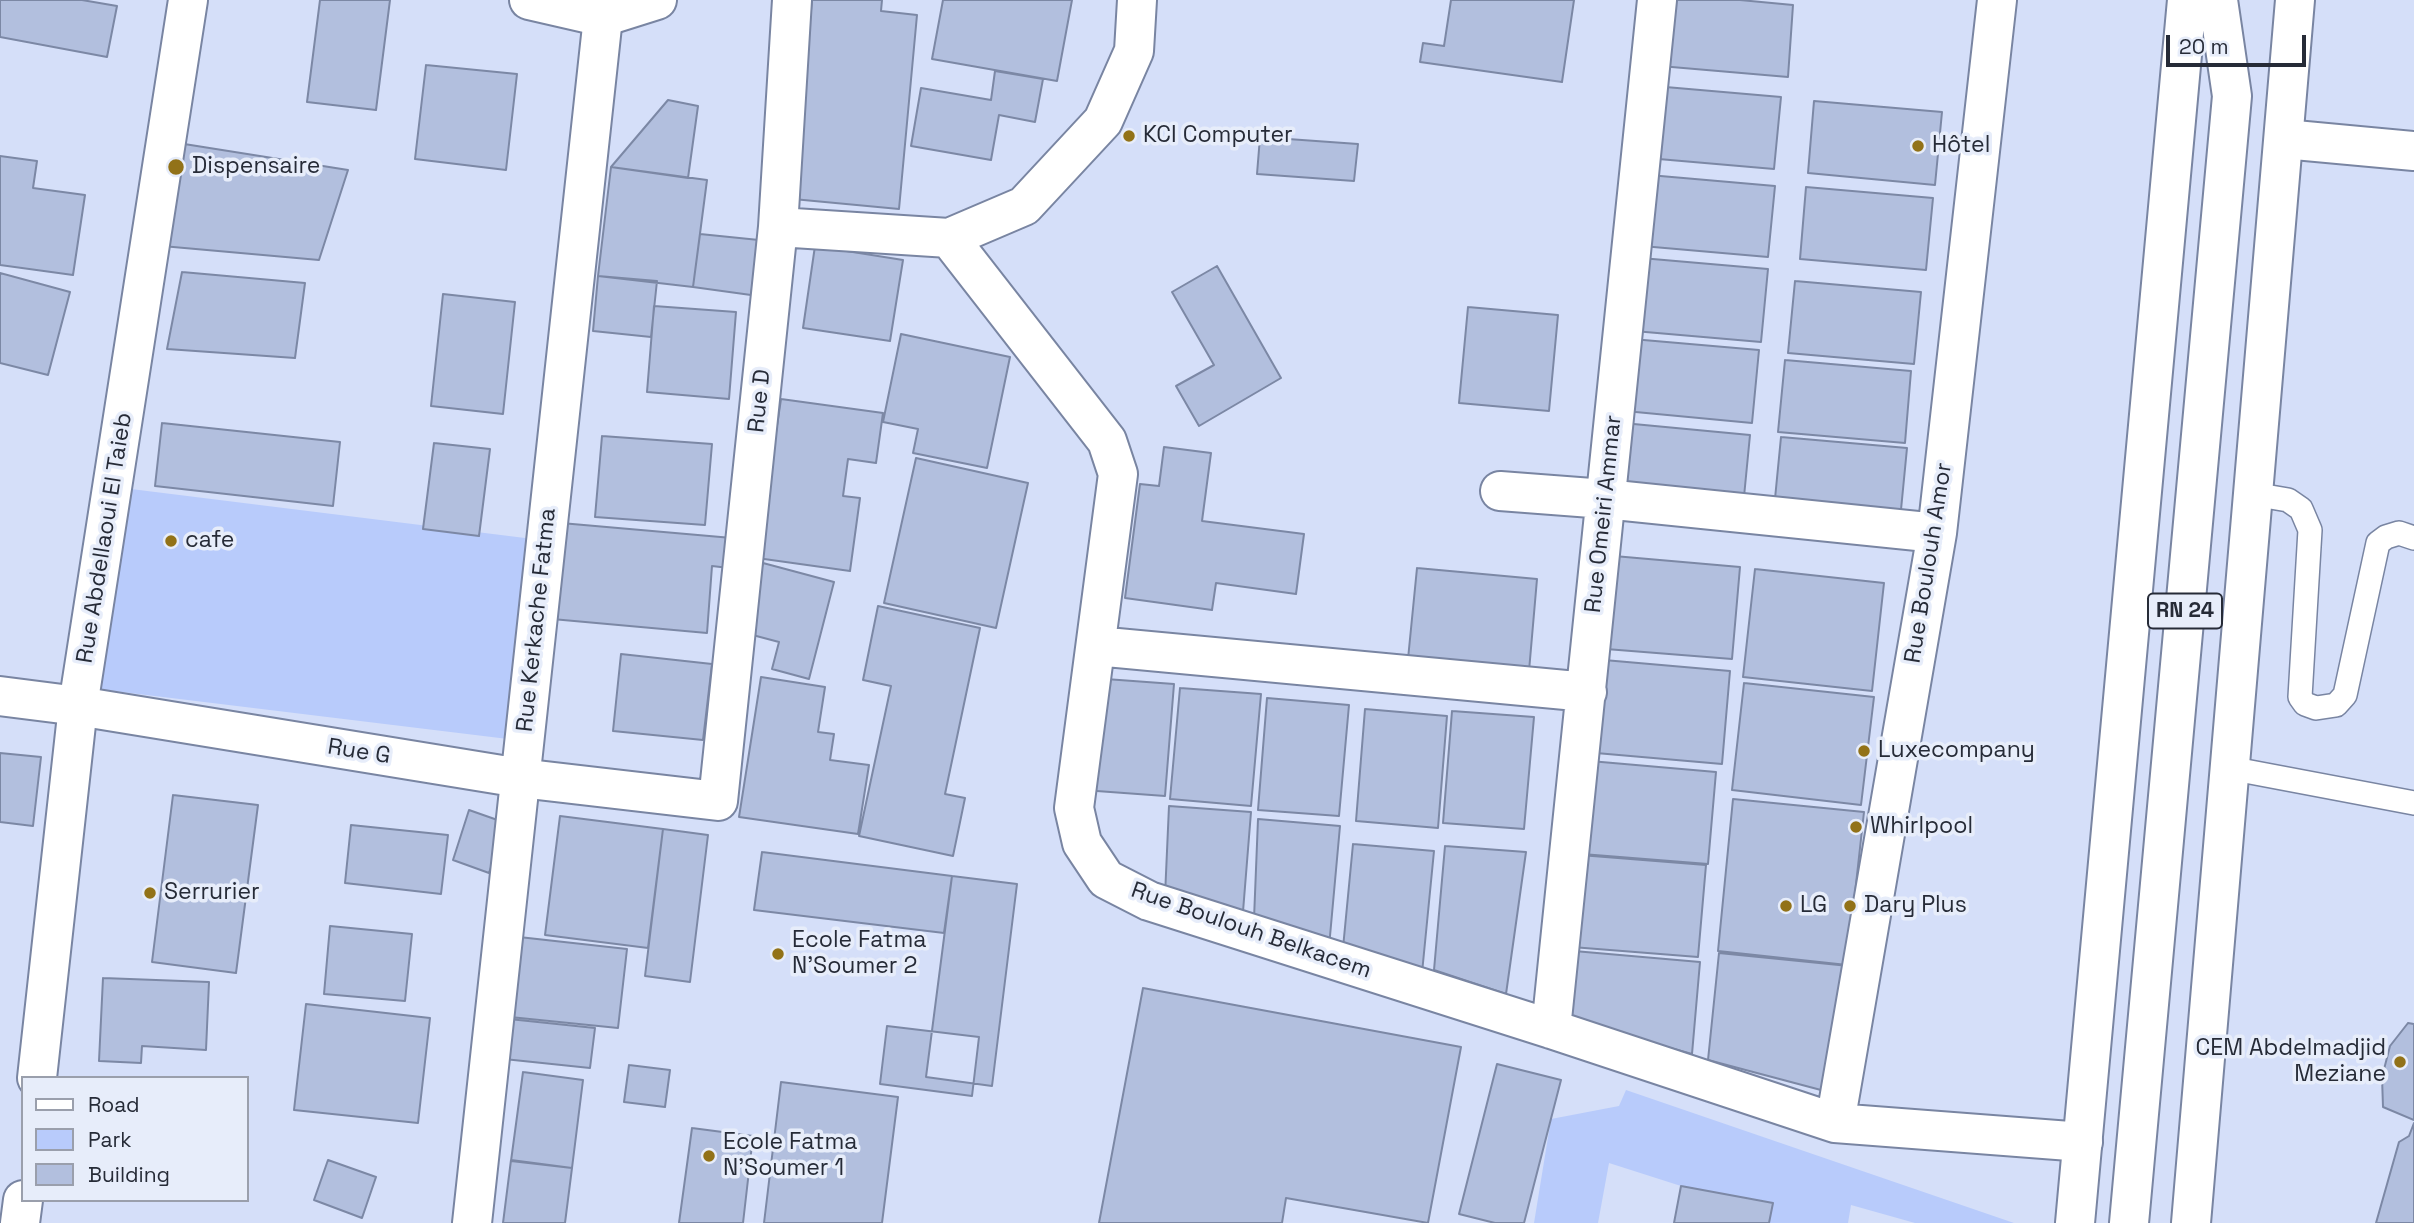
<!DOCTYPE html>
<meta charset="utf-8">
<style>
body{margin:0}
#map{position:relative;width:2414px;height:1223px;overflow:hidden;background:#d5dff9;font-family:"Space Grotesk",sans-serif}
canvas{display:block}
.legend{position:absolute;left:21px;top:1076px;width:228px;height:126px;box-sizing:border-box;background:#e7edfa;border:2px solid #9a9fac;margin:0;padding:9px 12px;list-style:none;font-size:21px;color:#262b37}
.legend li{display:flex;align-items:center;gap:14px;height:35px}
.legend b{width:35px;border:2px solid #9a9fac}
.scale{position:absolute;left:2166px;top:35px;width:140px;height:32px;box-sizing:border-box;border:4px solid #262b37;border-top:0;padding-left:9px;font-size:21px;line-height:24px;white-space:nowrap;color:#262b37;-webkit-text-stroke:5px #e7edfa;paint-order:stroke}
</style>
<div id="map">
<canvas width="2414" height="1223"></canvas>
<ul class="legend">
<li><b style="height:9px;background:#fff"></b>Road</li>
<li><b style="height:19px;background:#b8cbfb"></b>Park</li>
<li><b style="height:19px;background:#b2bfde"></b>Building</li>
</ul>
<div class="scale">20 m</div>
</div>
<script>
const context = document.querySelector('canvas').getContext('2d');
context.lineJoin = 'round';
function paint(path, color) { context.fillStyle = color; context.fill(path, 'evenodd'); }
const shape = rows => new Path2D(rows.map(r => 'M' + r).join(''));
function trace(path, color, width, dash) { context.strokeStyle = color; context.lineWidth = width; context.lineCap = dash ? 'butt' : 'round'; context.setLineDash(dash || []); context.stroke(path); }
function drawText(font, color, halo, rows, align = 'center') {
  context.font = font + ' "Space Grotesk",sans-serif'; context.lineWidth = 7; context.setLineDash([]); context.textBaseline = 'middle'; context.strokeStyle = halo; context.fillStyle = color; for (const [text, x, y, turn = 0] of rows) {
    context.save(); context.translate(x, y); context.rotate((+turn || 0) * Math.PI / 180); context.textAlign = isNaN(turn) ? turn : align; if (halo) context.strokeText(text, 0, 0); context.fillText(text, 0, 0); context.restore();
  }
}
paint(shape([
 [123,488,533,539,508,739,89,688],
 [1626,1090,2014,1223,1915,1223,1851,1205,1848,1223,1769,1223,1773,1203,1681,1186,1609,1163,1598,1223,1534,1223,1551,1119,1619,1106]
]), '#b8cbfb');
const building = shape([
 [0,0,82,0,117,6,107,57,0,37,0,0],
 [320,0,390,0,376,110,307,102,320,0],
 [812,0,882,0,881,11,917,15,899,209,793,199,812,0],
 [943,0,1072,0,1057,81,932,59,943,0],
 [1451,0,1574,0,1562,82,1420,62,1423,43,1444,46,1451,0],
 [1666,0,1740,0,1793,5,1788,77,1660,66,1666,0],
 [426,65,517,74,506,170,415,159,426,65],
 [995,71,1043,79,1035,122,999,115,991,160,911,146,921,88,991,100,995,71],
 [1654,86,1781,97,1774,169,1647,158,1654,86],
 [668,100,698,106,688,178,611,167,668,100],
 [1814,101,1942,112,1935,185,1808,173,1814,101],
 [1260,137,1358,144,1354,181,1257,174,1260,137],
 [178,143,348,170,319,260,162,246,178,143],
 [0,156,37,161,33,188,85,195,73,275,0,265,0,156],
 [611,167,707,180,693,287,598,276,611,167],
 [1649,175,1775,186,1768,257,1642,246,1649,175],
 [1806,187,1933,198,1926,270,1800,259,1806,187],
 [700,234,759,240,751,295,693,287,700,234],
 [815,246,903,260,890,341,803,328,815,246],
 [1641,258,1768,269,1761,342,1634,331,1641,258],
 [1217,266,1281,378,1199,426,1176,386,1214,365,1172,292,1217,266],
 [182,272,305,283,295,358,167,349,182,272],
 [0,273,70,292,48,375,0,363,0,273],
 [598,276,657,281,651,337,593,331,598,276],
 [1795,281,1921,292,1914,364,1788,353,1795,281],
 [443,294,515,302,503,414,431,406,443,294],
 [654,306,736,312,729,399,647,392,654,306],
 [1468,307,1558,315,1549,411,1459,403,1468,307],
 [901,334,1010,357,987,468,913,453,918,429,883,422,901,334],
 [1632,339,1759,350,1752,423,1625,411,1632,339],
 [1785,360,1911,371,1905,443,1778,432,1785,360],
 [781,399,883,413,876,463,848,459,843,496,860,498,850,571,757,558,781,399],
 [162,423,340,442,333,506,155,486,162,423],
 [1623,423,1750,435,1743,507,1617,496,1623,423],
 [602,436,712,444,705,525,595,517,602,436],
 [1781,437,1907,448,1900,520,1774,509,1781,437],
 [434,443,490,449,479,536,423,529,434,443],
 [1164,447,1211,453,1202,521,1304,534,1296,594,1216,583,1212,610,1125,598,1140,484,1159,486,1164,447],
 [916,458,1028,483,996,628,884,603,916,458],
 [561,523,732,538,729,568,712,566,707,633,552,619,561,523],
 [1614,556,1740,567,1732,659,1606,649,1614,556],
 [763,563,834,582,809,679,772,669,779,642,745,633,763,563],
 [1417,568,1537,579,1529,671,1408,659,1417,568],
 [1755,569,1884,583,1872,691,1743,677,1755,569],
 [878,606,980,628,945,794,965,798,953,856,859,836,891,686,863,680,878,606],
 [621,654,712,664,703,740,613,731,621,654],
 [1604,660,1730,671,1722,764,1596,753,1604,660],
 [761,677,825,687,818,732,834,734,830,760,869,765,858,834,739,817,761,677],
 [1092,678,1174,684,1165,796,1083,790,1092,678],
 [1744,683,1874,697,1861,805,1732,790,1744,683],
 [1180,688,1261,694,1251,806,1170,799,1180,688],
 [1267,698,1349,705,1339,816,1258,810,1267,698],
 [1365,709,1447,716,1438,828,1356,821,1365,709],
 [1452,711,1534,717,1524,829,1443,823,1452,711],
 [0,753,41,757,33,826,0,822,0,753],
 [1590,761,1716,772,1708,864,1582,854,1590,761],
 [173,795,258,805,236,973,152,962,173,795],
 [1733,799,1864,812,1847,965,1718,951,1733,799],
 [1169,806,1251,812,1242,924,1165,896,1169,806],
 [469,810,506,823,489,873,453,860,469,810],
 [560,816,663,829,648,948,545,935,560,816],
 [1258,819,1340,826,1329,947,1254,919,1258,819],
 [351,825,448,835,441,894,345,883,351,825],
 [663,829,708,835,690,982,645,976,663,829],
 [1353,844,1434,851,1422,973,1343,948,1353,844],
 [1445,846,1526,852,1506,994,1434,970,1445,846],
 [762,852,952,876,944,933,754,910,762,852],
 [1580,855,1706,865,1698,957,1572,947,1580,855],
 [952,876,1017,884,992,1086,926,1077,952,876],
 [330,926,412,934,405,1001,324,994,330,926],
 [519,937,627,949,618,1028,510,1017,519,937],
 [1574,951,1700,962,1692,1054,1570,1020,1574,951],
 [1719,953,1849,966,1836,1094,1708,1060,1719,953],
 [103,978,209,982,206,1050,142,1046,141,1063,99,1061,103,978],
 [1143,988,1461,1047,1428,1223,1286,1198,1282,1223,1099,1223,1143,988],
 [306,1004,430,1018,418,1123,294,1110,306,1004],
 [509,1019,595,1028,590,1068,504,1059,509,1019],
 [2408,1023,2414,1024,2414,1120,2383,1107,2382,1077,2390,1046,2408,1023],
 [887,1026,979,1037,972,1096,880,1084,887,1026],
 [1497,1064,1561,1080,1524,1223,1495,1223,1459,1214,1497,1064],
 [629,1065,670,1070,665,1107,624,1102,629,1065],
 [523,1072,583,1080,572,1168,511,1161,523,1072],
 [781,1082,898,1097,882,1223,764,1223,781,1082],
 [2414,1123,2414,1223,2376,1223,2399,1142,2409,1136,2414,1123],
 [692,1128,753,1136,743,1223,679,1223,692,1128],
 [328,1160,376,1177,362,1218,314,1200,328,1160],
 [511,1160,572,1168,565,1223,503,1223,511,1160],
 [1681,1186,1773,1203,1769,1223,1674,1223,1681,1186]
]);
paint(building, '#b2bfde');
trace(building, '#7c88a5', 2);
const lane = shape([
 [2253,494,2288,500,2301,509,2310,530,2300,697,2305,704,2316,708,2336,705,2345,695,2378,543,2386,537,2399,533,2414,538],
 [2229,768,2414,803]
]);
const street = shape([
 [2284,139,2414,151],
 [778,227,949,238,1024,206,1103,121,1134,51,1137,0],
 [949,238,1107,441,1118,474,1074,808,1082,843,1106,879,1149,901,1551,1029,1835,1123,2083,1142],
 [1500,491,1605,499,1937,533],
 [1096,646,1587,692],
 [0,696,78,706,520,778,718,801,778,227,792,0],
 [1551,1029,1657,0],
 [1835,1123,1937,533,1997,0],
 [472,1223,603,17]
]);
const secondary = shape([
 [529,0,603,17,657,0],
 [37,1078,78,706,188,0],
 [20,1223,23,1200]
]);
const primary = shape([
 [2075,1223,2187,0],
 [2129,1223,2232,96,2218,0],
 [2191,1223,2295,0]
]);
trace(lane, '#7985a2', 26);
trace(street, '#7985a2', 42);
trace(secondary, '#7985a2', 42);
trace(primary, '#7985a2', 42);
trace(lane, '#fff', 23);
trace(street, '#fff', 38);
trace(secondary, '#fff', 38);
trace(primary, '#fff', 38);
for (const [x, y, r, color] of [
 [1129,136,7,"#927218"],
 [1918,146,7,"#927218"],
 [176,167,9,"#927218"],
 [171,541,7,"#927218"],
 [1864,751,7,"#927218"],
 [1856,827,7,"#927218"],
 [150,893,7,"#927218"],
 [1786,906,7,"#927218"],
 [1850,906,7,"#927218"],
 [778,954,7,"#927218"],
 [2400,1062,7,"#927218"],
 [709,1156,7,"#927218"]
]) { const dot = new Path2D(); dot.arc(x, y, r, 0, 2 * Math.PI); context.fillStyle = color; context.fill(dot); trace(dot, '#e7edfa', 2.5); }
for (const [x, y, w] of [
 [2185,611,74]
]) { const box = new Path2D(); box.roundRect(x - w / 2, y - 17.5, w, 35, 5); context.fillStyle = '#e7edfa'; context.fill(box); trace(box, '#262b37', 2); }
drawText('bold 21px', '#262b37', null, [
 ["RN 24",2185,611]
]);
drawText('23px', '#262b37', '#e7edfa', [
 ["KCI Computer",1143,136],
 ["Hôtel",1932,146],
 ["Dispensaire",192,167],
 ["cafe",185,541],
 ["Luxecompany",1878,751],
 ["Whirlpool",1870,827],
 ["Serrurier",164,893],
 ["LG",1800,906],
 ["Dary Plus",1864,906],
 ["Ecole Fatma",792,941],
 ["N'Soumer 2",792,967],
 ["CEM Abdelmadjid",2386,1049,"right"],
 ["Meziane",2386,1075,"right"],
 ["Ecole Fatma",723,1143],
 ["N'Soumer 1",723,1169]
], 'left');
drawText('23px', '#262b37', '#e7edfa', [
 ["Rue D",760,401,-84],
 ["Rue Omeiri Ammar",1604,514,-84],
 ["Rue Abdellaoui El Taieb",105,538,-81],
 ["Rue Boulouh Amor",1929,563,-81],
 ["Rue Kerkache Fatma",537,620,-84],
 ["Rue G",359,752,9],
 ["Rue Boulouh Belkacem",1251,931,19]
]);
</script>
